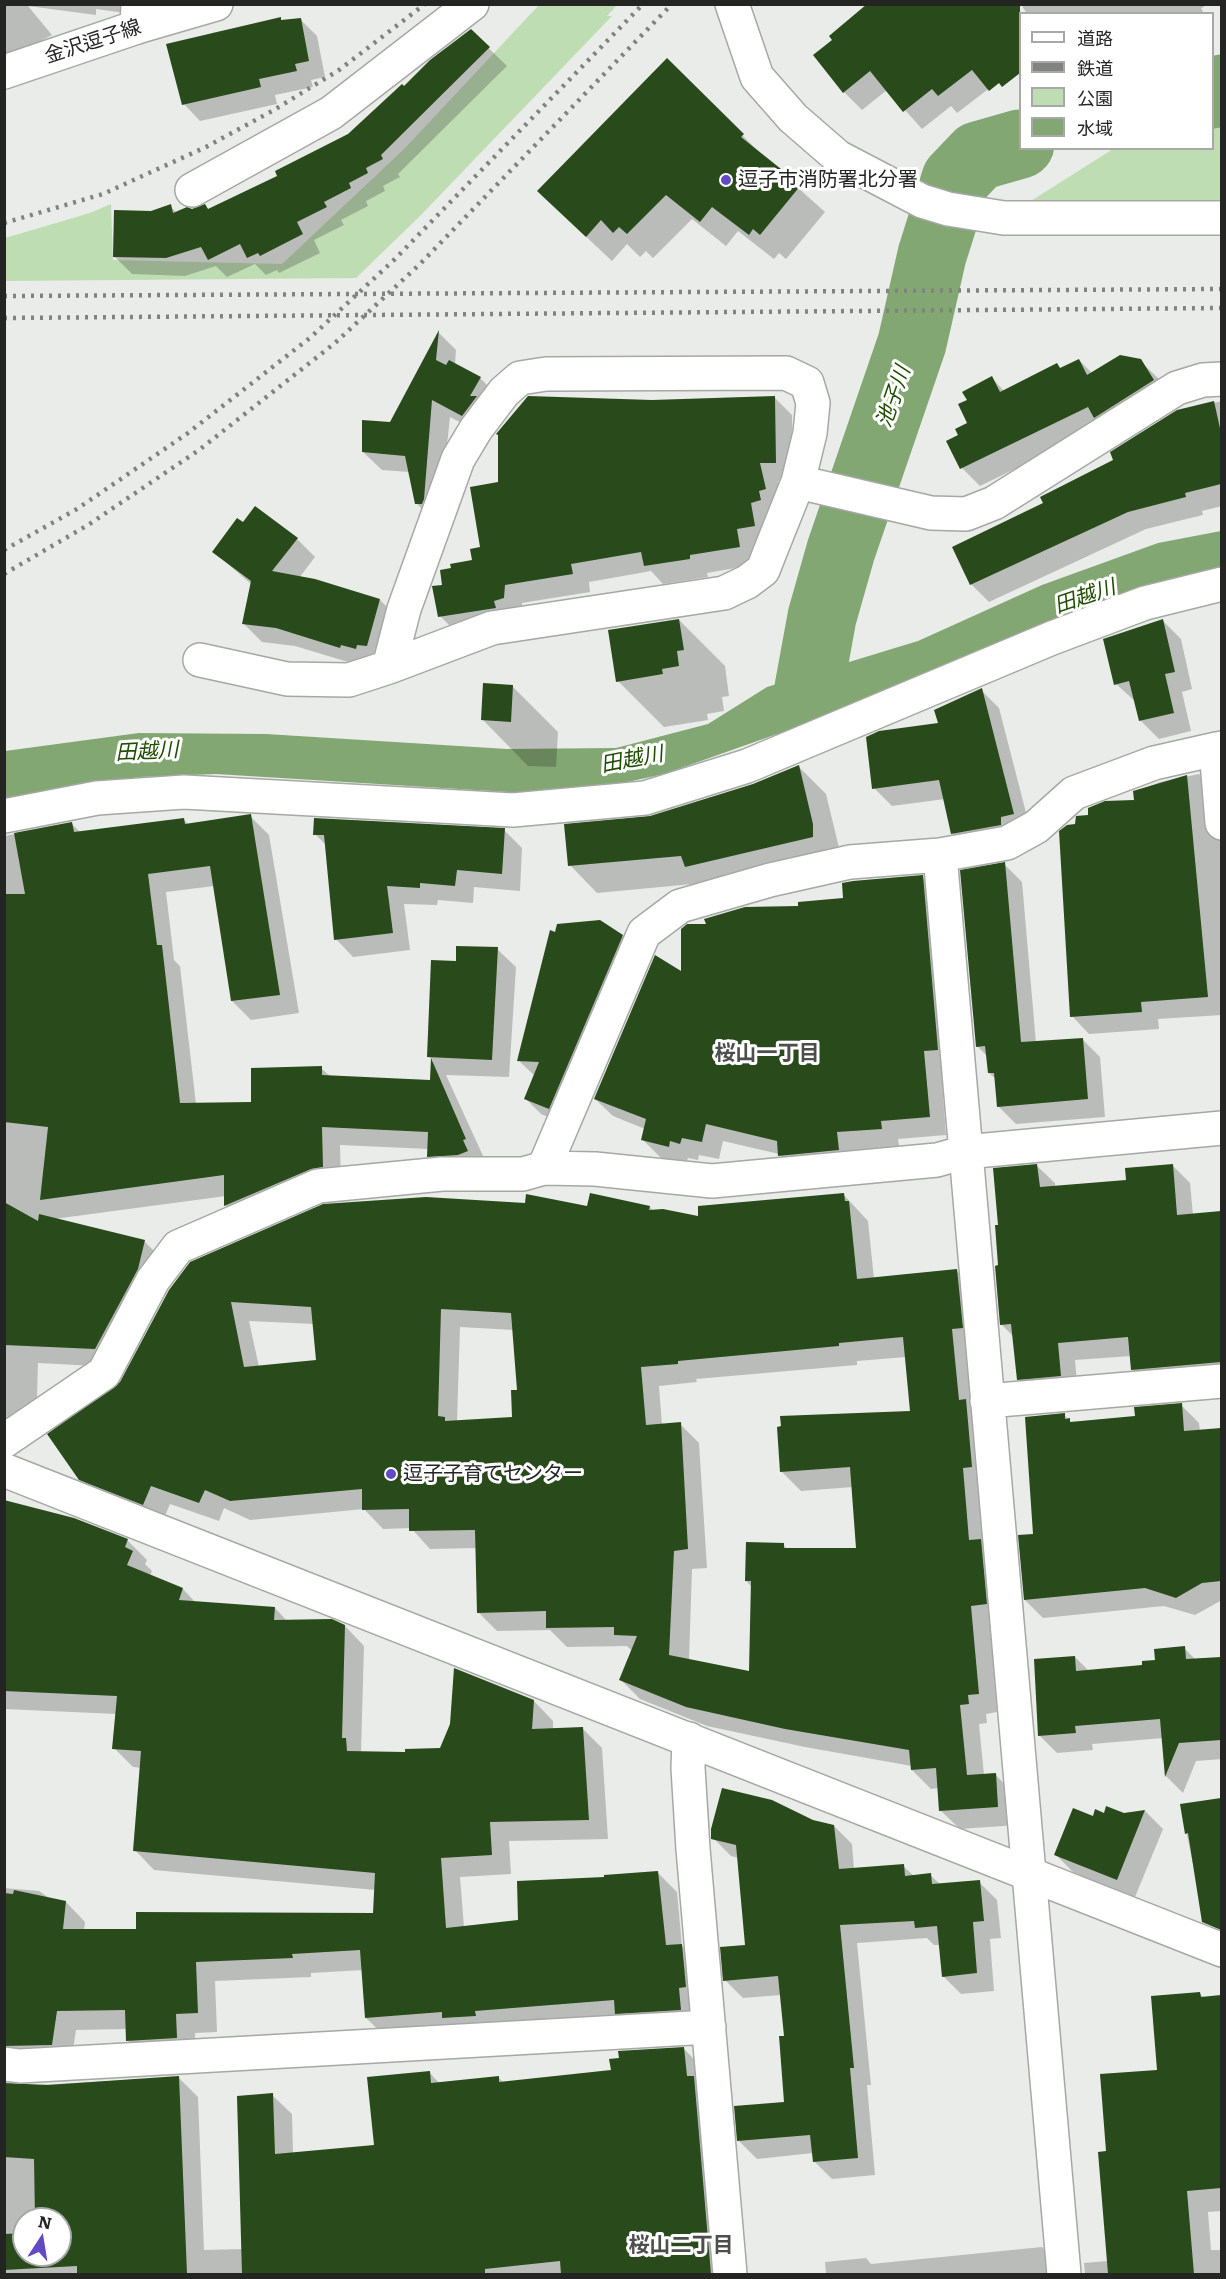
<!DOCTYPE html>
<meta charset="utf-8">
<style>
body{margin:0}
#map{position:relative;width:1226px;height:2279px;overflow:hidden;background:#e9ece8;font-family:Literata,"Noto Sans JP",serif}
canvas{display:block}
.frame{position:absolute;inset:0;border:6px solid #242523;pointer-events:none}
.legend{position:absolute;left:1019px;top:12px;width:195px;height:138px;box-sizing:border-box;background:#fff;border:2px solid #a7a8a7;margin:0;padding:8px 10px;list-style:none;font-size:18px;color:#242523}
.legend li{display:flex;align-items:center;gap:12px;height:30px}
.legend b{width:30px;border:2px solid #a7a8a7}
.north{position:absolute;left:12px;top:2207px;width:60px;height:60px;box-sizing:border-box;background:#fff;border:2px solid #a7a8a7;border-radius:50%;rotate:12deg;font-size:16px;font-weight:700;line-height:24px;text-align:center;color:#242523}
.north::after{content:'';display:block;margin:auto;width:21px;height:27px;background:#614ac2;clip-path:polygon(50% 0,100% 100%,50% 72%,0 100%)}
</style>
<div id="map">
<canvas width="1226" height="2279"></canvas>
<div class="frame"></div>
<ul class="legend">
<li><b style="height:8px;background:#fff"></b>道路</li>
<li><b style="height:8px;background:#818380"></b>鉄道</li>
<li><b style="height:16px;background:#bfddb3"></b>公園</li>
<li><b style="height:16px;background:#82a773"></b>水域</li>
</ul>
<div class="north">N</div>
</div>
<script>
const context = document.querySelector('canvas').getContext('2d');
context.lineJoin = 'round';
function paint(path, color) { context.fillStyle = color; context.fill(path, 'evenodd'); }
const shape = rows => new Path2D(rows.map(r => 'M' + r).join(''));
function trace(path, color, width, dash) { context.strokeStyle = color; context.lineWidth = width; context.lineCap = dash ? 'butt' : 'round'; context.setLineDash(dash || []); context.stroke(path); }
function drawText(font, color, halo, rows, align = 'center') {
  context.font = font + ' Literata,"Noto Sans JP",serif'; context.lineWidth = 6; context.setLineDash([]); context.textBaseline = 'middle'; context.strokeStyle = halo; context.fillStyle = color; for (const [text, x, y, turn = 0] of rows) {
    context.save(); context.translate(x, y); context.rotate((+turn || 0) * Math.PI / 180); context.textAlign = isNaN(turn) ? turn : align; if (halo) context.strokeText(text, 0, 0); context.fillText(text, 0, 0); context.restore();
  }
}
paint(shape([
 [539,5,617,5,607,16,612,16,420,216,356,278,5,281,5,238,90,213,111,204,113,260,282,264,404,149],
 [1221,79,1221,221,1004,218,1113,149,1212,148,1213,85]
]), '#bfddb3');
paint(shape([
 [1221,531,1221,569,979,652,797,727,664,774,604,787,524,793,216,774,140,777,5,800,5,751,139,733,266,734,507,749,616,748,708,724,767,687,918,641,1042,585,1158,543]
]), '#82a773');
paint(shape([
 [4,4,129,4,125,13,96,9,96,15,28,6,52,35,18,53,4,55],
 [1021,4,1203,4,1204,7,1201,8,1204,14,1027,14],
 [280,19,283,22,300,19,317,36,325,77,311,80,313,87,275,95,277,104,200,121,184,104,212,33],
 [471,31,507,66,398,174,400,177,383,186,385,191,366,201,368,206,341,220,344,225,314,240,320,253,279,273,277,270,266,275,255,264,227,277,216,266,185,276,132,274,114,256,151,212,170,206,177,213,205,206,209,210,279,177,349,135],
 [834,40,1008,74,957,113,951,106,922,129,887,90,862,110,844,92],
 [667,60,767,160,825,212,786,259,779,253,774,259,738,231,726,246,692,219,653,258,646,251,640,257,627,244,612,261,564,216],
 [439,333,456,350,455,364,480,378,498,396,481,433,450,417,439,522,435,522,417,504,410,472,382,470,363,452,390,423],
 [1079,360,1092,373,1140,361,1159,379,1171,399,1103,426,980,486,962,468,960,436,969,424,969,401,992,378,1004,391,1057,365,1061,369],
 [774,397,792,415,793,480,778,481,784,507,772,543,754,547,758,564,707,573,708,577,663,584,651,571,589,582,590,592,522,603,522,616,458,634,440,616,444,586,473,561,482,548,500,483,652,402],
 [1222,401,1222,506,1202,511,1203,515,1146,529,989,602,971,584,1045,504,1115,461,1177,412],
 [243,524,297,539,315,557,299,578,380,600,398,618,385,663,358,665,295,646,262,642,244,624,251,584,214,552],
 [679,620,725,666,729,696,722,697,724,711,707,714,708,720,664,727,618,681],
 [1163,621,1181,639,1192,689,1182,692,1191,731,1159,739,1141,721,1136,702,1116,684],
 [512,686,558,732,556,767,528,766,483,720],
 [981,690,999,708,1031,832,971,851,953,833,945,799,892,806,874,788],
 [798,766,826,794,840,852,703,883,597,893,570,865],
 [1199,774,1216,792,1222,835,1222,1015,1158,1019,1159,1029,1089,1034,1072,1016,1076,825,1090,817,1136,801,1135,792,1160,782],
 [250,816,269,835,299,1013,251,1020,232,1001,214,886,166,892,174,960,180,966,196,1104,253,1103,321,1068,331,1077,432,1081,433,1061,429,1057,457,962,497,949,516,967,509,1077,446,1075,484,1158,448,1175,429,1156,429,1149,340,1145,341,1185,244,1224,226,1206,226,1196,54,1219,144,1241,163,1260,114,1367,38,1363,36,1428,4,1453,4,836,72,824,81,833,184,820,189,825],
 [504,830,522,848,520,891,474,887,473,903,438,900,437,905,404,904,410,950,353,957,336,939,327,846,315,834],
 [1004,864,1022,882,1036,1043,1082,1039,1100,1057,1105,1117,1016,1124,998,1106,996,1079,989,1073,988,1057,977,1046],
 [922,877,940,894,955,1067,941,1068,946,1135,898,1139,899,1146,854,1150,856,1168,797,1173,779,1154,723,1141,719,1159,699,1155,698,1160,688,1158,686,1164,661,1158,643,1140,645,1129,613,1116,595,1099,683,974,708,926,844,899],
 [622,936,638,951,564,1124,541,1114,526,1099,535,1076,519,1061],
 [1037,1166,1055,1183,1055,1187,1127,1181,1173,1166,1190,1183,1193,1215,1222,1213,1222,1381,1150,1387,1132,1369,1131,1356,1075,1360,1078,1393,1036,1397,1018,1379,1014,1337,1001,1324,1000,1226],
 [843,1194,868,1221,874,1279,957,1271,976,1290,1005,1623,990,1624,997,1712,986,1714,987,1723,979,1724,984,1775,995,1774,1014,1794,1017,1825,960,1829,940,1810,939,1788,931,1789,912,1770,912,1766,805,1747,707,1726,640,1699,621,1680,632,1651,627,1646,567,1647,550,1630,497,1631,478,1612,477,1548,430,1549,411,1528,383,1529,364,1509,250,1520,224,1508,219,1521,170,1504,162,1523,100,1498,81,1479,121,1383,170,1291,588,1208,650,1207,653,1211,700,1218],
 [249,1321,314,1324,317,1361,259,1367],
 [460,1327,514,1330,519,1391,514,1418,457,1422],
 [906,1357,911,1412,782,1472,801,1491,853,1487,857,1550,788,1550,783,1544,746,1581,752,1587,751,1673,689,1660,692,1569,707,1568,699,1443,680,1424,662,1425,659,1386,697,1382,696,1379,857,1365,857,1361],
 [1181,1405,1199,1423,1200,1432,1222,1430,1222,1600,1195,1615,1164,1606,1043,1618,1025,1600,1034,1535,1064,1415,1072,1423,1136,1417],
 [4,1502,127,1540,147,1560,145,1564,152,1571,150,1576,183,1589,196,1603,275,1608,287,1621,345,1626,364,1646,361,1753,407,1753,441,1749,534,1701,553,1721,553,1730,583,1729,602,1748,608,1839,509,1841,511,1874,460,1877,464,1927,520,1922,606,1878,657,1872,677,1892,682,1946,701,1965,700,2029,386,2037,366,2018,363,1970,311,1973,311,1977,215,1981,217,2032,195,2033,196,2057,147,2060,128,2041,127,2029,76,2030,71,2064,8,2073,4,2081,4,1888,39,1891,52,1900,66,1902,85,1922,84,1930,138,1930,375,1914,376,1890,154,1870,135,1850,142,1768,133,1767,114,1748,117,1714,4,1709],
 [1184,1648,1196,1660,1222,1658,1222,1759,1196,1761,1183,1793,1166,1776,1163,1738,1092,1744,1093,1750,1057,1753,1039,1735,1075,1657,1089,1671,1144,1666],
 [1222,1799,1222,1913,1216,1914,1200,1898,1181,1806],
 [1145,1811,1163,1829,1135,1897,1074,1873,1056,1855,1105,1815],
 [813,1822,834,1826,852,1844,854,1870,903,1866,914,1876,930,1875,941,1885,979,1882,997,1900,1001,1938,990,1939,994,1991,961,1994,943,1976,940,1945,934,1945,927,1938,857,1943,871,2085,867,2085,875,2175,832,2179,814,2161,813,2153,757,2159,739,2141,786,2103,785,2038,781,1995,743,1998,725,1980,747,1946,739,1858,731,1856,713,1838],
 [1200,1994,1204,1998,1222,1997,1222,2211,1208,2212,1211,2250,1222,2250,1222,2274,1085,2274,1084,2263,1108,2261,1108,2153,1158,2071],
 [684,2049,703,2068,728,2274,4,2274,4,2082,21,2086,178,2077,198,2097,204,2250,243,2249,272,2095,292,2114,293,2154,375,2147,429,2072,440,2084,498,2077,504,2083,612,2071],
 [24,2219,60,2219,60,2255,24,2255],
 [1042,2247,1065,2270,1066,2274,826,2274,825,2262,866,2258,871,2264]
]), '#0003');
trace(shape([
 [1212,94,1222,89],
 [809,688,822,617,841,550,912,343,932,255,956,179,978,156,1020,144]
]), '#82a773', 69);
paint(shape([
 [867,4,1020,4,1020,73,1002,87,999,83,989,91,972,70,938,96,932,89,903,112,870,71,843,93,813,55,832,40,829,36],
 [281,17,281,20,301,18,309,61,295,64,297,71,259,79,261,87,182,105,166,44],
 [471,29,490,47,381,155,383,159,366,168,368,173,349,183,351,188,324,202,327,207,297,222,303,234,260,256,258,253,247,258,240,244,208,260,201,247,166,258,113,257,114,210,151,211,171,204,173,213,187,207,192,209,205,204,208,209,277,176,275,171,348,134,402,84,404,86,430,60],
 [667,58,744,134,741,137,801,185,760,235,753,229,749,235,712,207,700,222,666,195,627,234,619,227,613,233,601,220,586,237,537,191],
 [439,330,436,360,446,365,449,360,481,377,470,396,477,396,462,416,432,400,424,499,422,504,415,504,405,456,362,452,362,420,390,422],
 [1120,355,1141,359,1154,380,1094,418,1088,407,960,469,946,441,958,435,955,429,967,423,958,404,967,400,962,392,992,376,1000,392,1057,363,1060,368,1079,359,1087,375],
 [528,396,652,400,775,396,776,463,760,463,766,489,759,491,761,500,751,503,755,526,737,529,740,547,690,555,690,559,644,566,641,552,571,564,573,574,505,585,504,598,494,601,496,608,438,617,432,586,442,585,440,570,451,568,450,564,472,560,470,549,480,547,470,487,498,482,498,435,496,434],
 [1214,401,1221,433,1221,484,1185,493,1186,497,1128,512,970,585,952,547,1043,503,1040,497,1113,460,1110,452,1177,410],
 [255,506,298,538,272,571,315,579,380,599,367,646,357,645,356,649,341,645,340,648,276,628,242,624,251,581,212,552,237,518,243,522],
 [679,619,684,650,677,651,679,666,662,669,663,674,616,682,608,630],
 [1163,619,1175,672,1165,674,1174,713,1139,721,1129,681,1114,685,1103,639],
 [483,683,513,685,511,722,481,720],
 [982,688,1014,814,1001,817,1001,825,951,834,939,780,872,789,866,737,879,731,938,723,934,710],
 [799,765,813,824,813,837,685,867,681,856,568,866,564,824,650,816,753,784],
 [1187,775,1208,997,1141,1002,1142,1012,1070,1017,1059,831,1067,825,1075,824,1076,816,1088,815,1088,808,1105,801,1134,800,1133,791],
 [251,814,280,995,231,1001,210,866,148,874,157,945,162,945,180,1103,251,1102,251,1068,322,1066,322,1075,430,1080,431,1058,466,1139,463,1140,468,1151,458,1155,427,1157,428,1132,322,1127,323,1167,311,1169,224,1206,224,1175,40,1200,48,1127,4,1122,4,894,25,894,14,833,72,822,74,832,184,818,185,824],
 [314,818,505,828,502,874,457,870,455,886,420,883,420,888,387,886,393,933,334,940,324,835,313,835],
 [1005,862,1021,1042,1083,1038,1088,1099,997,1107,994,1073,988,1073,985,1046,976,1047,960,870],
 [923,875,938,1050,924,1051,930,1117,881,1121,882,1129,837,1132,839,1150,778,1156,777,1141,706,1124,702,1142,682,1138,680,1144,670,1141,669,1147,641,1140,646,1119,594,1099,655,955,681,971,681,929,687,924,706,924,704,919,745,907,798,906,798,902,843,898,842,883,853,881],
 [600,920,623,935,549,1109,524,1099,539,1062,517,1061,550,930,555,932,557,924],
 [456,946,498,947,492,1060,427,1057,431,960,456,961],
 [1037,1164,1040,1187,1126,1180,1125,1168,1173,1164,1177,1215,1221,1211,1221,1362,1131,1370,1128,1337,1058,1343,1061,1376,1017,1380,1011,1324,1000,1325,995,1266,998,1265,995,1225,998,1225,993,1168],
 [590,1193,650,1206,649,1210,663,1209,698,1216,698,1206,844,1193,845,1201,849,1201,857,1279,957,1269,963,1328,952,1329,959,1400,966,1399,972,1467,963,1468,969,1540,981,1539,987,1604,971,1606,979,1694,968,1695,969,1704,960,1705,967,1775,996,1773,998,1807,939,1811,936,1768,911,1770,909,1750,785,1729,686,1707,619,1680,637,1636,614,1635,614,1627,546,1628,546,1611,477,1613,475,1530,409,1531,409,1509,362,1510,362,1489,230,1501,205,1490,199,1503,151,1486,143,1505,79,1480,47,1434,120,1382,169,1290,190,1262,323,1204,426,1197,525,1203,526,1194,587,1206],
 [231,1302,311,1307,316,1360,244,1367],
 [441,1309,511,1313,517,1390,511,1390,512,1417,445,1421,445,1417,438,1416],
 [903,1337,910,1411,780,1416,781,1426,777,1427,780,1472,850,1467,856,1548,784,1548,784,1543,746,1542,745,1581,751,1581,749,1671,669,1655,674,1551,688,1549,681,1422,646,1425,641,1367,678,1364,678,1361,839,1346,839,1343],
 [4,1202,38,1221,39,1214,145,1240,138,1269,95,1349,4,1345],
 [1182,1403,1184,1431,1221,1428,1221,1581,1202,1583,1176,1598,1145,1588,1024,1600,1018,1535,1033,1534,1025,1417,1065,1413,1065,1419,1070,1418,1070,1422,1135,1416,1134,1407],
 [4,1500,74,1518,128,1539,125,1547,133,1551,127,1565,183,1588,179,1600,275,1607,274,1620,332,1619,345,1625,342,1738,346,1738,347,1751,405,1752,405,1749,440,1748,450,1724,454,1668,534,1700,532,1729,583,1727,589,1820,490,1822,492,1855,441,1858,446,1928,518,1920,517,1881,604,1877,604,1875,658,1871,666,1945,682,1944,686,1987,679,1988,681,2010,615,2014,614,2000,475,2011,476,2016,442,2018,442,2012,365,2018,360,1950,292,1954,293,1958,196,1962,198,2013,176,2014,177,2038,126,2041,125,2010,57,2011,52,2045,4,2046,4,1893,13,1894,14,1890,66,1901,63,1929,136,1929,136,1912,373,1913,375,1873,133,1851,141,1751,112,1749,117,1696,4,1691],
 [1185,1646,1186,1659,1221,1657,1221,1740,1179,1743,1165,1777,1160,1719,1075,1726,1076,1733,1038,1736,1034,1659,1075,1656,1076,1671,1142,1665,1142,1661,1155,1660,1154,1649],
 [722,1788,772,1800,813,1820,834,1825,839,1869,904,1864,905,1876,931,1873,932,1884,980,1880,984,1921,973,1922,977,1973,942,1977,937,1926,915,1928,914,1921,840,1925,854,2068,850,2068,858,2158,813,2162,810,2135,737,2141,734,2106,784,2102,779,2036,784,2036,778,1976,723,1981,720,1947,745,1945,736,1845,711,1839,711,1829],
 [1221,1798,1221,1930,1202,1922,1188,1833,1185,1834,1180,1804],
 [1106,1806,1124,1813,1145,1810,1117,1880,1054,1855,1073,1808,1093,1816,1095,1809,1104,1813],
 [1200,1992,1201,1997,1221,1995,1221,2188,1187,2191,1194,2274,1108,2274,1098,2152,1106,2151,1100,2074,1157,2070,1151,1996],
 [684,2047,687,2076,694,2076,711,2274,561,2274,560,2261,485,2269,485,2274,242,2274,237,2096,273,2093,275,2154,374,2145,367,2077,430,2071,431,2083,499,2076,499,2082,611,2070,609,2059,619,2058,618,2051],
 [179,2076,187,2274,77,2274,77,2266,4,2270,4,2234,24,2233,24,2255,60,2255,60,2219,35,2219,34,2159,4,2157,4,2083,48,2085]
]), '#294a1a');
const minor = shape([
 [137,27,138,4],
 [192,190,331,113,472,4],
 [786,373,807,383,813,403,810,433,798,482,770,552,763,570,747,582,724,593,492,628,389,667,404,609,458,459,476,429,504,392,520,378,546,374,786,373],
 [798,482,931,513,966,514,994,503,1177,388,1203,380,1222,379],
 [200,660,287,679,349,680,389,667],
 [1222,748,1216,749,1222,823],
 [4,816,97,798,184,792,513,810,645,798,747,766,1052,638,1145,603,1222,584],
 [940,855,1064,2274],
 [544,1168,644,933,680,906,770,880,850,862,940,855,1007,843,1036,827,1074,793,1154,763,1216,749],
 [987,1401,1222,1381],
 [4,1441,104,1373,153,1280,178,1247,318,1186,442,1174,523,1174,544,1168,595,1169,712,1181,937,1160,965,1152,1222,1128],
 [689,1739,688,1768,693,1849,730,2274],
 [4,2064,20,2066,709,2027]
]);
const tertiary = shape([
 [732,4,757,77,793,118,838,157,922,201,948,209,1004,218,1222,218],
 [4,1470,1222,1950]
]);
const secondary = shape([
 [4,72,137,27,216,4]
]);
trace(minor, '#a5a8a4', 36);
trace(tertiary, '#a5a8a4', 36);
trace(secondary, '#a5a8a4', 36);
trace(minor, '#fff', 33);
trace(tertiary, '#fff', 33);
trace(secondary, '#fff', 33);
trace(shape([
 [4,223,103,194,206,147,274,110,339,70,425,4],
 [4,296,1222,289],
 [4,318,1222,308],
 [4,550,77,509,188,433,311,337,395,259,643,4],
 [4,574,88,525,199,450,335,343,420,264,672,4]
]), '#818380', 4.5, [3, 6]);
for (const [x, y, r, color] of [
 [726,180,6,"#614ac2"],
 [391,1474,6,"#614ac2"]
]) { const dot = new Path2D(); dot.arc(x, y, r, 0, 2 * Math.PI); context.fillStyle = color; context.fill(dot); trace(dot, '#fff', 2); }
drawText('20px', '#242523', '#fff', [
 ["金沢逗子線",93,42,-18]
]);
drawText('20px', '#242523', '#fff', [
 ["逗子市消防署北分署",738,180],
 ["逗子子育てセンター",403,1474]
], 'left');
drawText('italic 21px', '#1e4d00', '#fff', [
 ["池子川",894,397,-71],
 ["田越川",1085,597,-19],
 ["田越川",147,752,-3],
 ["田越川",632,760,-11]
]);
drawText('bold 21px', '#4c4f4b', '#fff', [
 ["桜山一丁目",767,1054],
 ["桜山二丁目",681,2246]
]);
</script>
